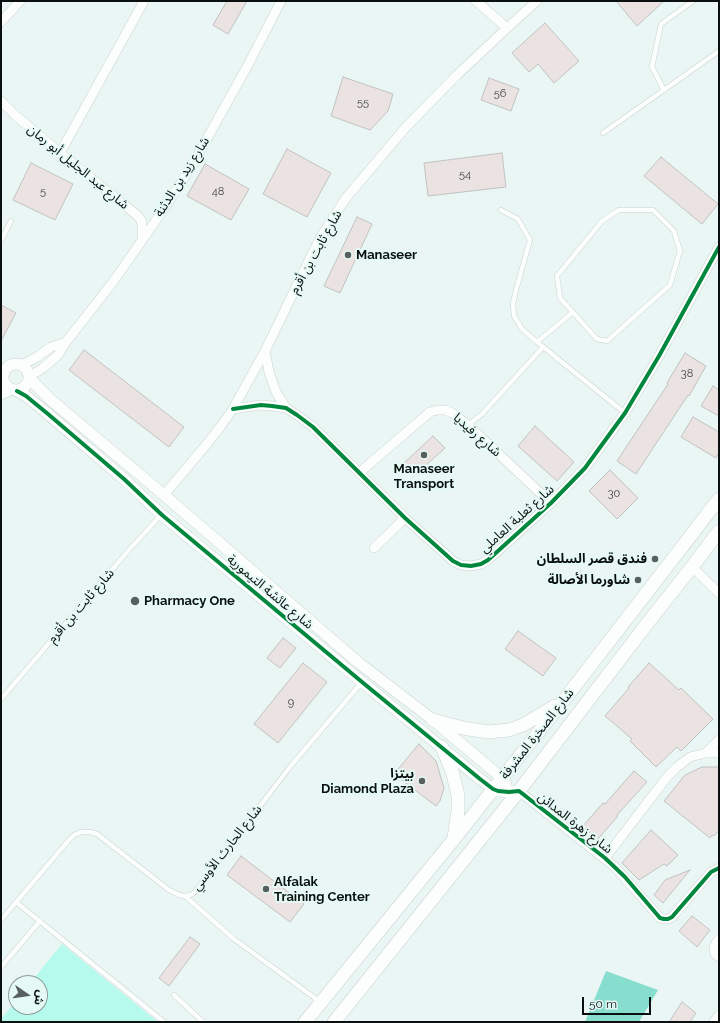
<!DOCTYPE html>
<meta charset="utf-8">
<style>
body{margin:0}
#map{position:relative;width:720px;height:1023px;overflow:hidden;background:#eaf6f3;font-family:Raleway,"Noto Sans Arabic",sans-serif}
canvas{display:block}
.frame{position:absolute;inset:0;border:2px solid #0a100f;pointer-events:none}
.north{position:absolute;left:8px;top:975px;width:40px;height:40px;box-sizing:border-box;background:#e6faf5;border:1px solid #8e9c99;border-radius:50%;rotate:103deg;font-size:11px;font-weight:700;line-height:16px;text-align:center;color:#0a100f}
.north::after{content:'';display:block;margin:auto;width:14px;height:18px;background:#58605f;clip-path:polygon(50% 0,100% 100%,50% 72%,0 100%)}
.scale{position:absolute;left:582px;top:997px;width:69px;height:18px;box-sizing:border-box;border:2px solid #0a100f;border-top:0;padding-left:5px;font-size:12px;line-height:14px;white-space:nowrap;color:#0a100f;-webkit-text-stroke:3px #e6faf5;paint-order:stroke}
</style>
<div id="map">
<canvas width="720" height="1023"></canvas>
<div class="frame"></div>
<div class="north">ش</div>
<div class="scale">50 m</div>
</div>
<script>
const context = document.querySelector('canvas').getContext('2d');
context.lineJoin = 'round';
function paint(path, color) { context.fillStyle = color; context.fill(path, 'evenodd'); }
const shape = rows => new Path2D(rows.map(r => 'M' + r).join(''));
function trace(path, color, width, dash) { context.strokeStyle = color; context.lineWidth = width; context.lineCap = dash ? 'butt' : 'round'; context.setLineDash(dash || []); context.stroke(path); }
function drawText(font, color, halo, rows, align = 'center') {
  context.font = font + ' Raleway,"Noto Sans Arabic",sans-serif'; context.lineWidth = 4; context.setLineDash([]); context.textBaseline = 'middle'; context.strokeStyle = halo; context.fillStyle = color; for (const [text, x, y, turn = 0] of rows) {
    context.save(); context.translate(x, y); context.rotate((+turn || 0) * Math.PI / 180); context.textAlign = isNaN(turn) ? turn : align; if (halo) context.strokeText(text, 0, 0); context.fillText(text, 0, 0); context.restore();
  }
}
paint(shape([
 [62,944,158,1022,1,1022,1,1019,16,1001,16,1007,40,1007,40,983,30,983]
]), '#b5faec');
paint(shape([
 [606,971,658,990,639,1022,585,1022]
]), '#87decf');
const building = shape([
 [227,1,247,1,228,34,213,25,227,1],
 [616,1,664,1,637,26,616,1],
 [545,23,579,61,554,83,538,64,529,72,512,53,545,23],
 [343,77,393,94,388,111,370,130,331,116,343,77],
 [489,78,519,89,511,111,481,100,489,78],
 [287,149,331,173,307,217,263,194,287,149],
 [502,153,506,187,428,196,424,163,502,153],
 [661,157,718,204,702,224,644,176,661,157],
 [31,163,73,184,55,220,13,200,31,163],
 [205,164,249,189,231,220,187,196,205,164],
 [357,217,372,224,340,293,324,286,357,217],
 [1,305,16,313,1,341,1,305],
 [84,350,184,427,169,447,69,370,84,350],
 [685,353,706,366,689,396,688,395,636,474,617,461,668,384,667,383,685,353],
 [713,386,719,390,719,416,701,406,713,386],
 [693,417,719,432,719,452,716,458,681,437,693,417],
 [535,426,574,462,557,481,518,446,535,426],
 [433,436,445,448,415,475,404,463,433,436],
 [610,470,638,498,617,519,589,491,610,470],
 [518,631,556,658,543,676,505,649,518,631],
 [283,638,296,648,280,668,267,658,283,638],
 [303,663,327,682,278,743,254,724,303,663],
 [649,663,679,690,681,688,713,719,681,751,677,747,656,767,630,741,632,739,605,716,629,688,628,687,649,663],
 [419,744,436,761,444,788,440,801,436,806,394,774,419,744],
 [702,767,719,767,719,830,714,836,712,835,710,838,664,801,685,775,702,767],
 [634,771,647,782,617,815,618,816,597,840,583,826,603,803,605,804,634,771],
 [651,830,678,855,667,866,664,864,639,880,622,863,651,830],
 [241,856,304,904,290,922,227,875,241,856],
 [690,870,663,903,654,895,665,880,690,870],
 [692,916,710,930,697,947,679,931,692,916],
 [190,937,200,944,169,986,159,978,190,937],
 [682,1002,696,1013,690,1022,669,1022,682,1002]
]);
paint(building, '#eae3e2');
trace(building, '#c0c2c1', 1);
const service = shape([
 [664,90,652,67,661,24,693,1],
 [603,133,719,51],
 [501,210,518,219,530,240,516,290,513,304,514,316,522,329,537,342,625,413],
 [619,210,653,210,674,231,680,251,670,285,607,341,597,339,560,298,557,276,602,221,619,210],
 [1,241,11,221],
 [537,342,573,312],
 [468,425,482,414,543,347],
 [1,699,128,551,161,515],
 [185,896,234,939,319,1001],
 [16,902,164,1022],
 [1,920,68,841,74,835,81,832,90,832,97,834,169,890,179,895,185,896,190,895,194,893,289,768,362,682],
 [1,967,40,921],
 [174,995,203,1022]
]);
const minor = shape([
 [476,1,507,28],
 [1,22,20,1],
 [1,101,15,115,60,153,138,216,141,220,142,225,142,239],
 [60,153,144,1],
 [265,351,269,372,276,392,286,408],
 [22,365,37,357,51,347,66,342],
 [30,376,43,368,58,355,66,342,113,282,166,206,194,162,248,65,281,1],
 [1,380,3,379],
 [1,395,12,390],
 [233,409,261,405,272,406,286,408,297,415,313,427,405,518,453,561,461,565,471,566,481,564,488,560,551,503,585,468,625,413,659,356,719,247],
 [360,472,430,412,437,410,445,410,452,413,468,425,551,503],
 [164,495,206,445,221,426,233,409,265,351,320,238,346,198,406,127,457,75,507,28,537,1],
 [374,548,405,518],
 [692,567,719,593],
 [706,753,719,740],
 [519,791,615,867,660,918,664,919,668,919,672,917,711,872,719,868],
 [605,858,667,777,677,767,690,757,706,753,719,753],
 [719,939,716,943,714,948,715,954,719,957],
 [714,1022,719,1015]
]);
const tertiary = shape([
 '3 377a13 13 0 1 1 26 0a13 13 0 1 1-26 0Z',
 [30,379,51,400,164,495,359,663,433,720,502,778,506,785],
 [17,391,26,396,48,414,124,479,162,515,362,682,480,779,493,789,498,791,509,792,519,791]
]);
const secondary = shape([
 [433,720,463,728,488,732,498,731,509,730,523,725,555,706],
 [442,747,452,771,458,795,458,811,454,838],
 [305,1022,454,839,564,700,719,499],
 [334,1022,519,791,650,620,692,567,719,531]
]);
trace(service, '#c9d2d0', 5.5);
trace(minor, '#c9d2d0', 10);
trace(tertiary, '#c9d2d0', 12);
trace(secondary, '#c9d2d0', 14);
trace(service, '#fcfefd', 4.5);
trace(minor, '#fcfefd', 9);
trace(tertiary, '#fcfefd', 11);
trace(secondary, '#fcfefd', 13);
trace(shape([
 [17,391,26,396,48,414,124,479,162,515,362,682,480,779,493,789,498,791,509,792,519,791,605,858,625,877,660,918,664,919,668,919,672,917,711,872,719,868],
 [233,409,261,405,272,406,286,408,297,415,313,427,405,518,453,561,461,565,471,566,481,564,488,560,551,503,585,468,625,413,659,356,719,247]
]), '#00873e', 4);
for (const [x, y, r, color] of [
 [348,255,4,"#58605f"],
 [424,455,4,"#58605f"],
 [655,559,4,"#58605f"],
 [638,580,4,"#58605f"],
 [135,601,5,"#58605f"],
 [422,781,4,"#58605f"],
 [266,889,4,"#58605f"]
]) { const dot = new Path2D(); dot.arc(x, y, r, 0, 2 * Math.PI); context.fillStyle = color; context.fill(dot); trace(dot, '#e6faf5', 1.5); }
drawText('11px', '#424544', null, [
 ["56",500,94],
 ["55",363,103],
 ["54",465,175],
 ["5",43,192],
 ["48",218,192],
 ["38",687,374],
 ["30",614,494],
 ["9",291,703]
]);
drawText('13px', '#0a100f', '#e6faf5', [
 ["شارع عبد الجليل أبو رمان",78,167,39],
 ["شارع زيد بن الدثنة",182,177,-58],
 ["شارع ثابت بن أقرم",316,252,-61],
 ["شارع رفيديا",477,435,41],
 ["شارع ثعلبة العاملي",517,519,-42],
 ["شارع عائشة التيمورية",270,592,40],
 ["شارع ثابت بن أقرم",81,606,-49],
 ["شارع الصخرة المشرفة",537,734,-52],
 ["شارع زهرة المدائن",575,823,38],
 ["شارع الحارث الأوسي",227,848,-52]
]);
drawText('bold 13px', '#0a100f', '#e6faf5', [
 ["Manaseer",356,255],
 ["Manaseer",424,469,"center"],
 ["Transport",424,484,"center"],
 ["فندق قصر السلطان",647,559,"right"],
 ["شاورما الأصالة",630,580,"right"],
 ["Pharmacy One",144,601],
 ["بيتزا",414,774,"right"],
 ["Diamond Plaza",414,789,"right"],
 ["Alfalak",274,882],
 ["Training Center",274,897]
], 'left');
</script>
